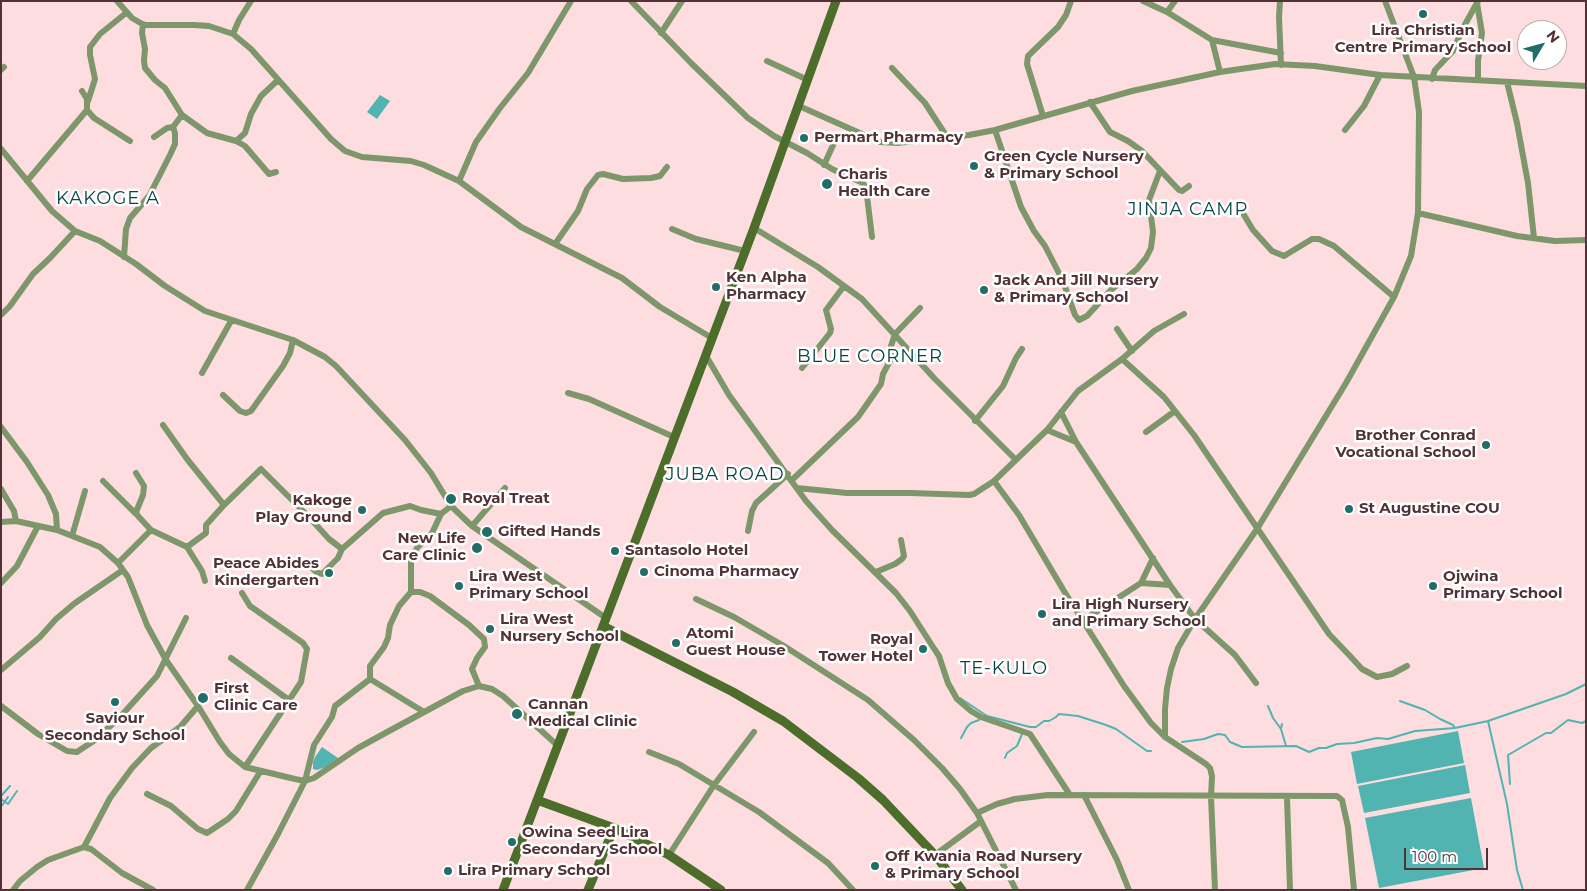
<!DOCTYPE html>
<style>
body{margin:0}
#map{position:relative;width:1587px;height:891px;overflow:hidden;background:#fedde0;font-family:Montserrat,sans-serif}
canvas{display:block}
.frame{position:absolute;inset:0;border:2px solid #523236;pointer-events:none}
.north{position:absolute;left:1517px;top:20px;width:50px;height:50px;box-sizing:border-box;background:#fff;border:1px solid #baadaf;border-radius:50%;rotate:53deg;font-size:14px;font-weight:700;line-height:20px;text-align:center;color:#523236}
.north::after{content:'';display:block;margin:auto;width:18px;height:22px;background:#226d6a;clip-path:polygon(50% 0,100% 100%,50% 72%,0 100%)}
.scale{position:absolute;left:1404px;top:848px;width:84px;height:22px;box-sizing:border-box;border:2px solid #523236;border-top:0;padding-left:6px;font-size:15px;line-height:18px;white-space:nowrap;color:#523236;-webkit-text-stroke:4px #fff;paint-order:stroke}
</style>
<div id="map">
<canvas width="1587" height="891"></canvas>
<div class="frame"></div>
<div class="north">N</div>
<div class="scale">100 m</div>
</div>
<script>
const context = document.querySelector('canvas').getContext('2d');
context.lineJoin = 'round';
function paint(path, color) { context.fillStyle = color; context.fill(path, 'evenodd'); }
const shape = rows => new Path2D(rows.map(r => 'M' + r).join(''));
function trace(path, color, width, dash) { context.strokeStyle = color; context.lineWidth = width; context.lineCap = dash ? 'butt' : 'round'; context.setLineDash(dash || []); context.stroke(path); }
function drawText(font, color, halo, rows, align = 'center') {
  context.font = font + ' Montserrat,sans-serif'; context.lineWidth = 5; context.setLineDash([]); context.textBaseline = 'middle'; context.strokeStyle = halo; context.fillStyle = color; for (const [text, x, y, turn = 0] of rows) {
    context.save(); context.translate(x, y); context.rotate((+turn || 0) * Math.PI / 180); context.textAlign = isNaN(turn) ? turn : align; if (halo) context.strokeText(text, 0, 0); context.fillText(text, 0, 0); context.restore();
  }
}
paint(shape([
 [380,95,390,101,377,119,367,112],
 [1458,731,1464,763,1357,784,1351,752],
 [322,747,338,758,326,767,317,770,313,769,313,762,315,757],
 [1465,765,1470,793,1364,813,1358,786],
 [1471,798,1484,868,1379,888,1365,818]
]), '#51b4b0');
trace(shape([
 [960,698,987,716,1030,727,1036,727,1044,721,1049,721,1056,717,1059,714,1078,716,1106,725,1116,729,1147,751,1151,751],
 [1400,701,1425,710,1440,719,1453,725,1455,728],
 [1268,706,1273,718,1281,729],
 [1488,721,1507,804,1517,870,1523,890],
 [1282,724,1281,729,1286,746],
 [961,738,967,727,971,723,979,720],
 [1182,742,1204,739,1218,734,1225,735,1230,742,1242,747,1296,746,1309,752,1319,748,1326,748,1337,744,1354,743,1377,738,1388,739,1415,731,1455,728,1488,721,1566,694,1586,684],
 [1005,758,1007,753,1017,746,1022,734],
 [1510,784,1508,755,1546,733,1551,733,1568,720,1582,723,1586,721],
 [1,796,10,786],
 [1,799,8,804,17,791],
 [1,807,8,797]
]), '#51b4b0', 2);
trace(shape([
 [117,1,132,18,144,25,194,25,209,26,233,34,251,49,331,139,345,151,362,157,411,161,424,165,459,181,521,227,622,278,660,307,712,338],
 [631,1,692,64,748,118,774,136,807,153,832,169,863,183,866,188,872,237],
 [1143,1,1167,12,1212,40,1281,53],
 [1280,1,1279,17,1281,65],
 [1477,3,1482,33,1478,61,1478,79],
 [1167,12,1175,1],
 [143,24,142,33,145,49,144,61,145,68,155,80,165,88,182,115,207,133,236,141,245,133,251,114,261,96,278,80],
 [661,33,682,1],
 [233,34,239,20,251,1],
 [1212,40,1220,72],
 [767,61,808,80],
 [892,68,925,103,947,137],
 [1,70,4,67],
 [1432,79,1435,70,1453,51,1463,28,1478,1],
 [1507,82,1517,123,1528,183,1534,238],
 [88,101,95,79,90,55,90,47,100,34,126,13],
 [1090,102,1110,132,1128,141,1142,151,1179,190,1182,191,1189,186],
 [799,106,880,142,897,143,969,135,995,130,1132,91,1220,72,1275,64,1315,66,1380,75,1586,86],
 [87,110,94,118,130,141],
 [1043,116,1027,64,1028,56,1058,27,1066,15,1071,1],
 [995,130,1021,207,1034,231,1045,246,1063,281,1075,315,1079,320,1087,316,1111,290,1137,269,1146,258,1151,248,1153,232,1149,200,1160,171],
 [1345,130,1364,106,1380,75],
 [154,137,167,128,173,127,182,115],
 [236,141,245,146,269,174,276,172],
 [1,149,52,211,75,231,100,241,136,264,165,286,205,311,293,340,325,357,336,366,405,440,431,473,451,506,472,526,606,618],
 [824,165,834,143],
 [27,181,87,110,87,99,82,91],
 [459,181,476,142,500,108,528,73,571,1],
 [1418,213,1517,236,1555,241,1586,240],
 [1244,215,1253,230,1272,251,1284,256,1312,239,1319,239,1334,246,1394,297],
 [754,228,818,267,862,299,934,378,1016,460],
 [672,229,696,239,745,251],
 [555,244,578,211,587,189,598,175,603,174,623,179,651,178,660,176,667,167],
 [124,257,126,229,130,218,149,196,170,155,175,144,175,133,173,127],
 [1,315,10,306,33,274,50,258,75,231],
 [1117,329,1132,351],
 [705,354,729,395,806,501,832,530,896,593,910,611,933,647,939,656,948,683,957,699,971,711,981,717,1030,734,1070,795],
 [1122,359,1154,331,1184,314],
 [802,368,830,333,831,329,826,310,844,286],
 [202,373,231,321],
 [568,393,589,399,674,437],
 [223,395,240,411,246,413,251,411,283,366,290,353,293,340],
 [1061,412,1076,442,1170,585,1195,619,1235,655,1256,683],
 [975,421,1003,386,1016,358,1022,349],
 [163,425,187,459,224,505,261,469,308,516,329,539,342,549,383,513,410,506,421,510,441,514],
 [1,427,27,462,48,495,56,514,57,530],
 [1047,430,1076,442],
 [1146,432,1175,411],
 [136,473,144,486,143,495,136,512,138,516,151,530,187,547,202,571,205,581],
 [792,480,858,417,881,384,883,374,891,359,891,346,895,334,920,308],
 [103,481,136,514],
 [994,481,1019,515,1064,591,1124,686,1151,723,1165,737,1206,764,1210,768,1212,776,1211,797,1215,890],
 [797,488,847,493,911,493,969,495,974,494,994,481,1047,430,1078,391,1122,359,1164,397,1194,435,1329,634,1350,656,1362,669,1377,677,1392,674,1407,666],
 [1,489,14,511,16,521],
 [1,522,16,521,57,530,100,547,118,563,128,577,147,625,166,660,198,706,220,742,229,754,245,767,295,779,305,781,314,778,358,748,389,731,463,691,479,686,492,689,503,696,557,745],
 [472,526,505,488],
 [748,531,752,511,756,503,788,474],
 [72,536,85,491],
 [187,547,206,533,206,525,224,505],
 [272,560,285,566,293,567,302,564,310,566,316,572,322,574,338,558,342,549],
 [118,563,151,530],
 [876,572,895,564,902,559,904,556,901,540],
 [1,583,17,566,38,526],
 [1141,583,1170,585],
 [411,592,411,558,417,548,432,533,441,514,451,506],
 [242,593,250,606,303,643,307,649,301,682,245,767],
 [696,599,734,617,784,646,868,700,914,740,942,768,960,789,977,813,1016,890],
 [1082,621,1141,583,1153,558],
 [231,658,289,700],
 [1,670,40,637,56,619,75,603,123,570],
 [1,706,38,734,67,751,77,752,95,740,120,717,157,676,186,618],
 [424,712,370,679,370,666,384,647,388,638,390,625,399,606,411,592,420,592,430,596,469,625,484,639,485,647,477,658,472,669,479,686],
 [1165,737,1165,709,1167,688,1171,669,1178,648,1195,619,1257,529,1346,383,1394,297,1411,256,1418,213,1419,112,1414,77,1385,1],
 [649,752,679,764,759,812,828,863,853,890],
 [147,794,171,806,198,829,207,833,228,819,236,811,260,772],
 [1084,795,1117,860,1129,890],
 [1287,797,1290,890],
 [977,813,997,804,1015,799,1048,795,1337,796,1342,800,1348,827,1354,890],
 [84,847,110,798,132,768,151,748,180,727,198,706],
 [669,855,714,785,754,732],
 [935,855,981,821],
 [13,890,20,881,37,867,48,860,84,847,91,849,122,873,153,890],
 [247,890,278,834,305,781,314,745,332,717,335,706,370,679]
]), '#7d966a', 6);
trace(shape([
 [603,626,733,692,783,721,858,778,883,800,935,855,962,890],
 [537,800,614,828,669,855,721,890],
 [503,890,754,228,836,1],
 [588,890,614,828]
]), '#4c6e2a', 9);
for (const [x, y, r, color] of [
 [1423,14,5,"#226d6a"],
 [804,138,5,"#226d6a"],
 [974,166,5,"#226d6a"],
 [827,184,6,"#226d6a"],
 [716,287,5,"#226d6a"],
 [984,290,5,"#226d6a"],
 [1486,445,5,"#226d6a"],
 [451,499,6,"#226d6a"],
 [1349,509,5,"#226d6a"],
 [362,510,5,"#226d6a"],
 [487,532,6,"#226d6a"],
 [477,548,6,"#226d6a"],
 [615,551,5,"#226d6a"],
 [644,572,5,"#226d6a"],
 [329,573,5,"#226d6a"],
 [459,586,5,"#226d6a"],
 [1433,586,5,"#226d6a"],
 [1042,614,5,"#226d6a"],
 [490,629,5,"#226d6a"],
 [676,643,5,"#226d6a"],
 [923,649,5,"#226d6a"],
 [203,698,6,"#226d6a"],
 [115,702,5,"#226d6a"],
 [517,714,6,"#226d6a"],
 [512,842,5,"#226d6a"],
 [875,866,5,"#226d6a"],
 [448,871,5,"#226d6a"]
]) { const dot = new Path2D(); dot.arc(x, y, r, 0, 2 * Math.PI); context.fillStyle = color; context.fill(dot); trace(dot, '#fff', 2); }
drawText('bold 15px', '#523236', '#fff', [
 ["Lira Christian",1423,31,"center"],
 ["Centre Primary School",1423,48,"center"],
 ["Permart Pharmacy",814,138],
 ["Green Cycle Nursery",984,157],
 ["& Primary School",984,174],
 ["Charis",838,175],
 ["Health Care",838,192],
 ["Ken Alpha",726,278],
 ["Pharmacy",726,295],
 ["Jack And Jill Nursery",994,281],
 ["& Primary School",994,298],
 ["Brother Conrad",1476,436,"right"],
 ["Vocational School",1476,453,"right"],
 ["Royal Treat",462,499],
 ["Kakoge",352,501,"right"],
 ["Play Ground",352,518,"right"],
 ["St Augustine COU",1359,509],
 ["Gifted Hands",498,532],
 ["New Life",466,539,"right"],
 ["Care Clinic",466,556,"right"],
 ["Santasolo Hotel",625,551],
 ["Peace Abides",319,564,"right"],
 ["Kindergarten",319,581,"right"],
 ["Cinoma Pharmacy",654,572],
 ["Lira West",469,577],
 ["Primary School",469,594],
 ["Ojwina",1443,577],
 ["Primary School",1443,594],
 ["Lira High Nursery",1052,605],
 ["and Primary School",1052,622],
 ["Lira West",500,620],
 ["Nursery School",500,637],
 ["Atomi",686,634],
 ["Guest House",686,651],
 ["Royal",913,640,"right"],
 ["Tower Hotel",913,657,"right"],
 ["First",214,689],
 ["Clinic Care",214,706],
 ["Cannan",528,705],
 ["Medical Clinic",528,722],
 ["Saviour",115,719,"center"],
 ["Secondary School",115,736,"center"],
 ["Owina Seed Lira",522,833],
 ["Secondary School",522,850],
 ["Off Kwania Road Nursery",885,857],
 ["& Primary School",885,874],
 ["Lira Primary School",458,871]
], 'left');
context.letterSpacing = '1px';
drawText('18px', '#034644', '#fff', [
 ["KAKOGE A",108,199],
 ["JINJA CAMP",1188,210],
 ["BLUE CORNER",870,357],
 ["JUBA ROAD",725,475],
 ["TE-KULO",1004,669]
]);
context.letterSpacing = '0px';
</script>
